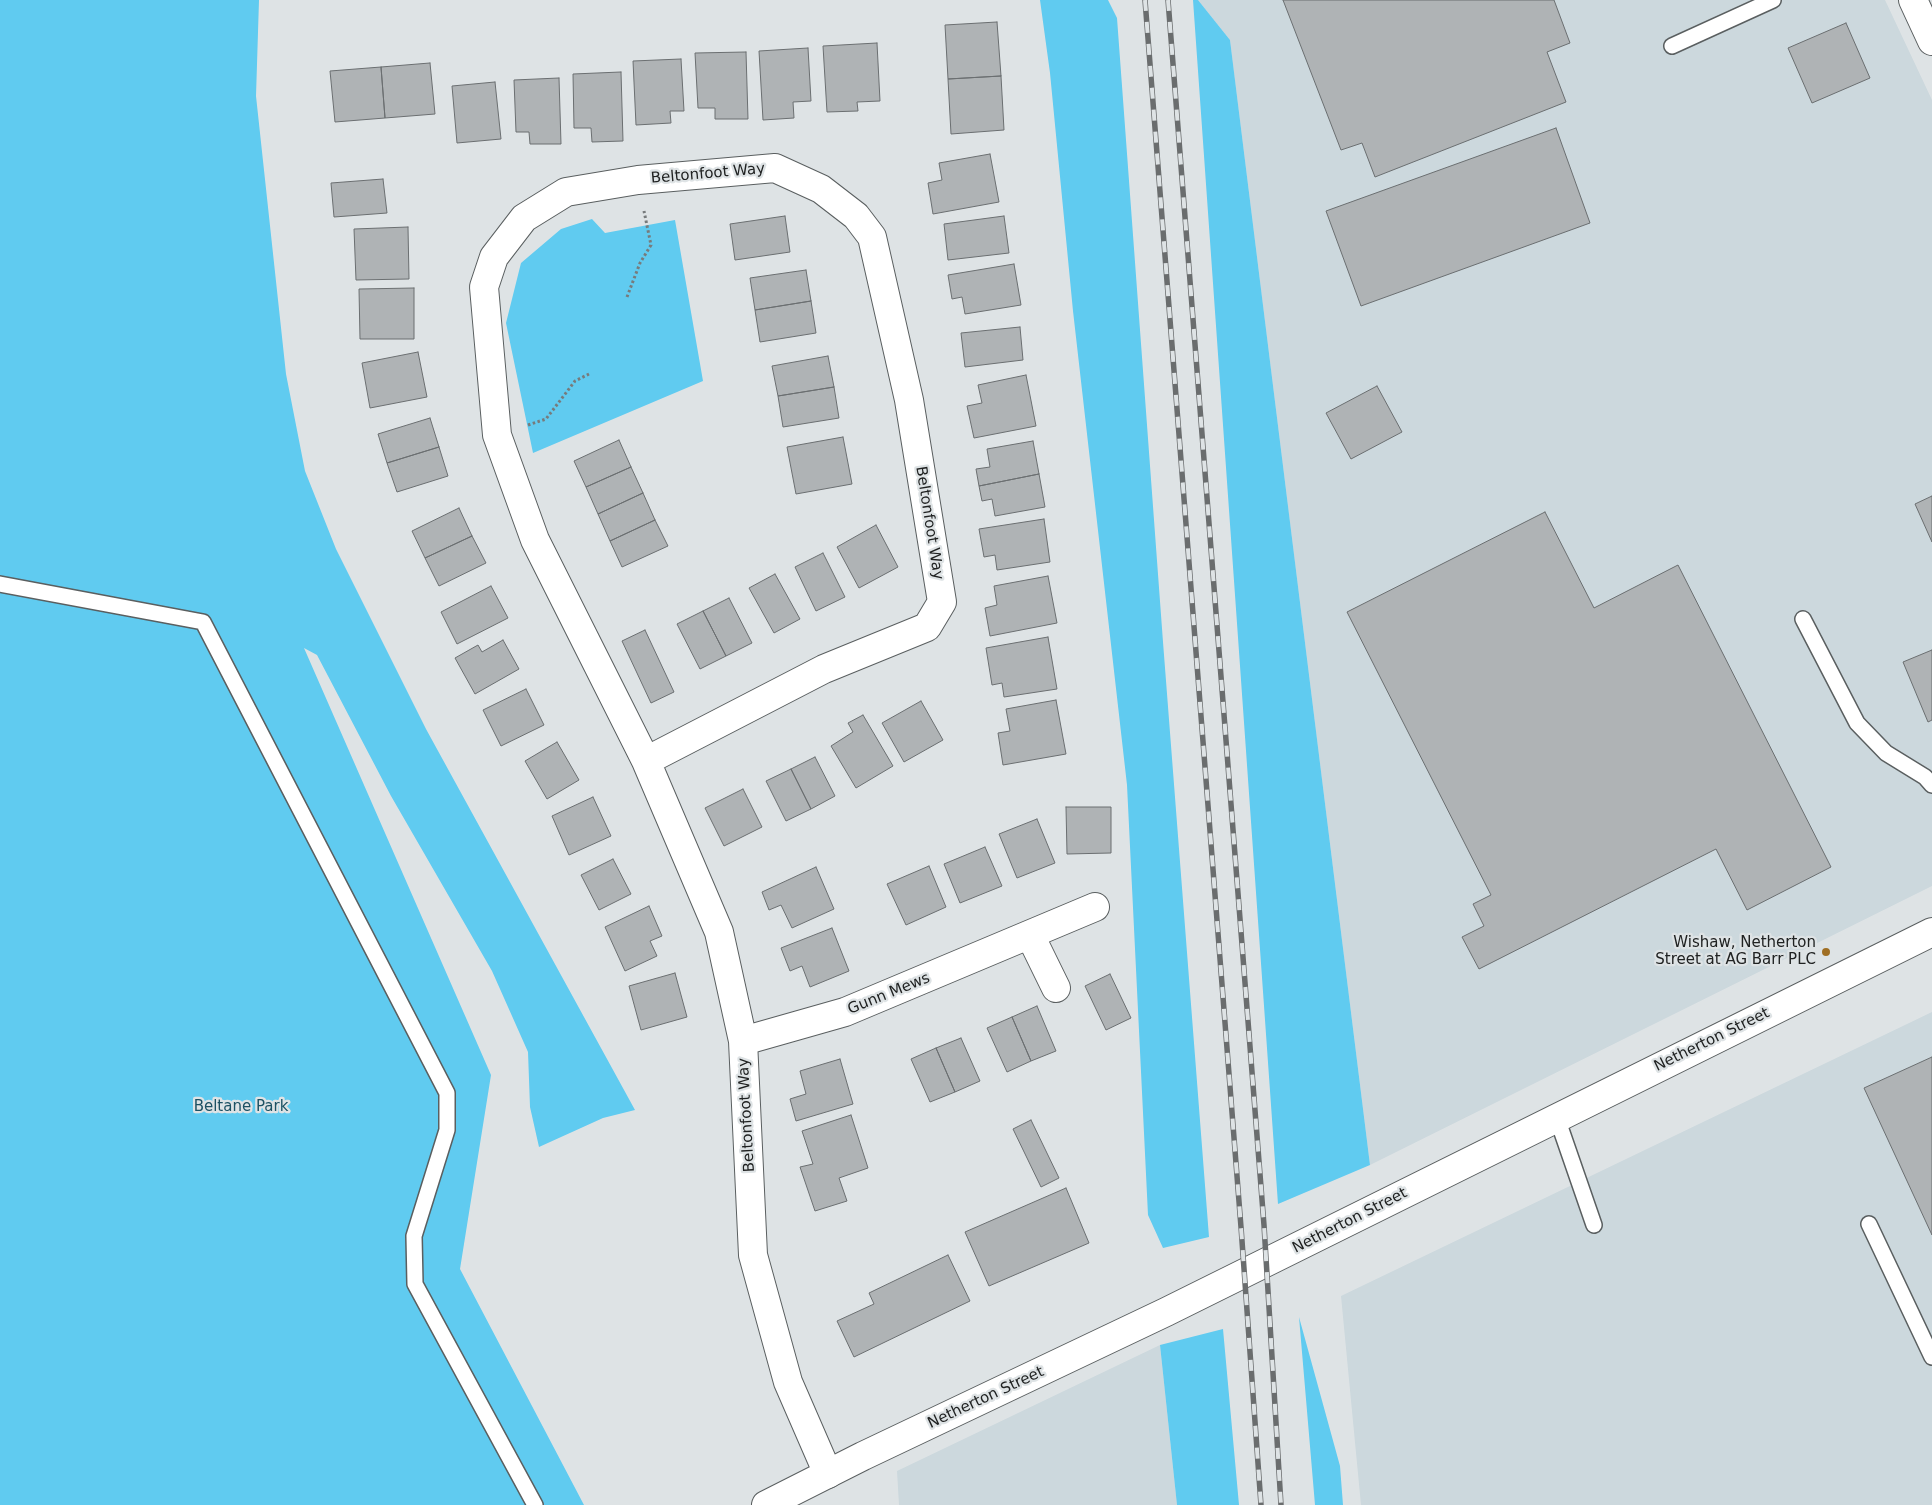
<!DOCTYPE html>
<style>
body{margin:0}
canvas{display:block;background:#dee3e5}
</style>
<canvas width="1932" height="1505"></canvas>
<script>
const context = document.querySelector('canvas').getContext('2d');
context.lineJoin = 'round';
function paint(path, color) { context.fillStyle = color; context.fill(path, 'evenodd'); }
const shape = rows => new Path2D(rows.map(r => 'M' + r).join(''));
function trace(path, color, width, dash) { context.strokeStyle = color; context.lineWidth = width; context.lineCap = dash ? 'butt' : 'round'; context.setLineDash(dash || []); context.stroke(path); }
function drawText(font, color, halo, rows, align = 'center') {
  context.font = font + ' "DejaVu Sans",sans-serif'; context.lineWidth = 4.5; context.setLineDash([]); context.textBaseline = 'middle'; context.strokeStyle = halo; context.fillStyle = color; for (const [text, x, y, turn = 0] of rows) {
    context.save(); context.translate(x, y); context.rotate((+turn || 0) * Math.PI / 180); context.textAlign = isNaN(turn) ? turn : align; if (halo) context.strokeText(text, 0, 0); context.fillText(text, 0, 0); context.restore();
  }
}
paint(shape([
 [1198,0,1885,0,1932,100,1932,886,1370,1165,1230,40],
 [1932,1012,1932,1505,1361,1505,1341,1296],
 [1160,1345,1177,1505,899,1505,897,1471]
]), '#ccd8dd');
paint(shape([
 [0,0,259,0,256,96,286,374,305,471,336,549,426,729,635,1110,603,1118,539,1147,530,1107,528,1052,492,971,391,796,317,655,304,648,491,1075,460,1269,584,1505,0,1505],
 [1040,0,1108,0,1117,18,1163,642,1209,1237,1163,1248,1148,1215,1127,785,1073,311,1050,73],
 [1193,0,1198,0,1230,40,1370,1165,1278,1204],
 [592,219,605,233,675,220,703,381,533,453,506,323,521,263,561,229],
 [1299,1317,1340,1466,1343,1505,1315,1505],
 [1223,1329,1239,1505,1177,1505,1160,1345]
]), '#60cbf0');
const building = shape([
 [1283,0,1554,0,1570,43,1547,52,1566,102,1375,177,1362,143,1341,150,1283,0],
 [997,22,1001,76,948,79,945,25,997,22],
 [1846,23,1870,78,1812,103,1788,48,1846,23],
 [877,43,880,101,857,102,858,111,827,112,823,46,877,43],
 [808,48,811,101,793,102,794,118,763,120,759,51,808,48],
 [746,52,748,119,715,119,715,108,698,108,695,53,746,52],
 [681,59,684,111,670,111,671,123,636,125,633,61,681,59],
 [430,63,435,114,385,118,381,67,430,63],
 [381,67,385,118,335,122,330,71,381,67],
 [621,72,623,141,592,142,591,128,574,128,573,74,621,72],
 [1001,76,1004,130,951,134,948,79,1001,76],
 [559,78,561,144,530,144,529,132,516,132,514,80,559,78],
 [495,82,501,139,457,143,452,86,495,82],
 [1556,128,1590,223,1361,306,1326,211,1556,128],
 [990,154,999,202,933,214,928,183,942,180,939,163,990,154],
 [383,179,387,213,334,217,331,183,383,179],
 [785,216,790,252,735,260,730,224,785,216],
 [1004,216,1009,253,948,260,944,224,1004,216],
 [408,227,409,279,356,280,354,229,408,227],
 [1014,264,1021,305,965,314,962,297,952,299,948,275,1014,264],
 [806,270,811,301,755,310,750,278,806,270],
 [414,288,414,339,360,339,359,289,414,288],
 [811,301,816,333,760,342,755,310,811,301],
 [1020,327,1023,360,965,367,961,333,1020,327],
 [418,352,427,397,370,408,362,363,418,352],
 [828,356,834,387,778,396,772,366,828,356],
 [1026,375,1036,426,974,438,967,406,982,403,978,385,1026,375],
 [1377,386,1402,432,1351,459,1326,413,1377,386],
 [834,387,839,418,783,427,778,396,834,387],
 [430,418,439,447,387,463,378,434,430,418],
 [843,437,852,484,796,494,787,447,843,437],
 [619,440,631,467,586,487,574,461,619,440],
 [1033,441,1039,474,979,486,976,469,990,467,987,449,1033,441],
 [439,447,448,476,397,492,387,463,439,447],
 [631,467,643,493,598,514,586,487,631,467],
 [1039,474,1045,507,995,516,992,499,982,501,979,486,1039,474],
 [643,493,655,520,610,541,598,514,643,493],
 [1932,496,1932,542,1915,504,1932,496],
 [459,508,472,536,425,558,412,531,459,508],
 [1545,512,1594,608,1678,565,1831,867,1747,910,1716,849,1479,969,1462,937,1484,926,1473,904,1491,895,1347,612,1545,512],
 [1044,519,1050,562,997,570,995,555,984,557,979,529,1044,519],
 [655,520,668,546,622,567,610,541,655,520],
 [876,525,898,567,859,588,837,547,876,525],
 [472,536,486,563,439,586,425,558,472,536],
 [823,553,845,597,816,611,795,567,823,553],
 [775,574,800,619,774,633,749,588,775,574],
 [1048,576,1057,623,990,636,985,608,997,605,994,586,1048,576],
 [491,586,508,618,457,644,441,612,491,586],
 [729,598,752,643,726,656,703,611,729,598],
 [703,611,726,656,700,669,677,624,703,611],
 [645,630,674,692,651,703,622,641,645,630],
 [1048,637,1057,689,1004,697,1002,683,992,685,986,648,1048,637],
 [503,640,519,669,475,694,455,658,478,645,482,652,503,640],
 [1932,650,1932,720,1928,722,1903,662,1932,650],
 [526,689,544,725,501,746,483,710,526,689],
 [1056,700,1066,754,1003,765,998,733,1010,731,1006,709,1056,700],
 [921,701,943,740,904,762,882,723,921,701],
 [863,715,893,766,856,788,831,746,853,732,848,723,863,715],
 [557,742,579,780,547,799,525,761,557,742],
 [815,757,835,796,811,809,791,769,815,757],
 [791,769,811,809,786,821,766,781,791,769],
 [743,789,762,827,724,846,705,808,743,789],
 [593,797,611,836,569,855,552,816,593,797],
 [1066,807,1111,807,1111,853,1067,854,1066,807],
 [1037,819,1055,863,1017,878,999,834,1037,819],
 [985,847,1002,886,960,903,944,864,985,847],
 [613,859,631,894,599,910,581,875,613,859],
 [929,866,946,907,906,925,887,884,929,866],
 [816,867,834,909,792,928,781,905,769,910,762,892,816,867],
 [649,906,662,936,650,941,657,956,625,971,605,927,649,906],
 [832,928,849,971,810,987,802,966,790,971,781,948,832,928],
 [675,973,687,1017,641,1030,629,986,675,973],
 [1110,974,1131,1018,1106,1030,1085,986,1110,974],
 [1037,1006,1056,1051,1031,1061,1012,1017,1037,1006],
 [1012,1017,1031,1061,1007,1072,987,1028,1012,1017],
 [961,1038,980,1081,955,1092,936,1048,961,1038],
 [936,1048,955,1092,930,1102,911,1059,936,1048],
 [1932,1057,1932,1235,1864,1088,1932,1057],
 [840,1059,853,1104,796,1121,790,1099,806,1094,800,1071,840,1059],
 [851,1115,868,1168,839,1178,847,1201,815,1211,800,1167,813,1164,802,1131,851,1115],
 [1031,1120,1059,1178,1041,1187,1013,1129,1031,1120],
 [1066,1188,1089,1243,989,1286,965,1232,1066,1188],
 [948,1255,970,1301,854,1357,837,1321,874,1304,869,1293,948,1255]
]);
paint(building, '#afb3b5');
trace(building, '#6b6f71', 1);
const service = shape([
 [1672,46,1773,0],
 [0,584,203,622,447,1093,447,1130,414,1236,415,1284,535,1505],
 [1803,619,1857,723,1886,753,1925,777,1932,785],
 [1557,1118,1594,1225],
 [1869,1224,1932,1357]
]);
const minor = shape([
 [646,761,824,669,927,627,942,602,909,400,872,237,856,216,821,189,775,168,638,180,566,192,524,218,494,257,484,287,497,435,535,540,646,761,719,932,743,1041,753,1255,788,1382,828,1474],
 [1030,935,1056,988],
 [743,1041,845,1012,1095,907]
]);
const tertiary = shape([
 [766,1505,863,1456,1166,1312,1932,932]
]);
const secondary = shape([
 [1913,0,1932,41]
]);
trace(service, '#5a5f60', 18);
trace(minor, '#5a5f60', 30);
trace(tertiary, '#5a5f60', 30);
trace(secondary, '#5a5f60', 30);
trace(shape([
 [627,297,640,263,651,245,644,211],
 [528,425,546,419,575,381,589,374]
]), '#777b7c', 3, [2.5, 2.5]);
trace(service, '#fff', 15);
trace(minor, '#fff', 28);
trace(tertiary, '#fff', 28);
trace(secondary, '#fff', 28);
const rail = shape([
 [1145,0,1241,1227,1261,1505],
 [1168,0,1264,1225,1281,1505]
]);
trace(rail, '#6a6d6e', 5.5);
trace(rail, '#dee3e5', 4, [11]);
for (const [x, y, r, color] of [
 [1826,952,5,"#9f6e23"]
]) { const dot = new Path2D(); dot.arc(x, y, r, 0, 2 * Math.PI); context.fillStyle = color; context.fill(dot); trace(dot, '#dee3e5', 2); }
drawText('15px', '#202222', '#dee3e5', [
 ["Beltonfoot Way",708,174,-5],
 ["Beltonfoot Way",929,523,81],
 ["Gunn Mews",889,994,-22],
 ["Netherton Street",1712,1040,-26],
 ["Beltonfoot Way",747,1115,-93],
 ["Netherton Street",1350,1221,-27],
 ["Netherton Street",986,1398,-25]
]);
drawText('15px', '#202222', '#dee3e5', [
 ["Wishaw, Netherton",1816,943],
 ["Street at AG Barr PLC",1816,960]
], 'right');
drawText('15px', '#1c5163', '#dee3e5', [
 ["Beltane Park",241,1107]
]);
</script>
